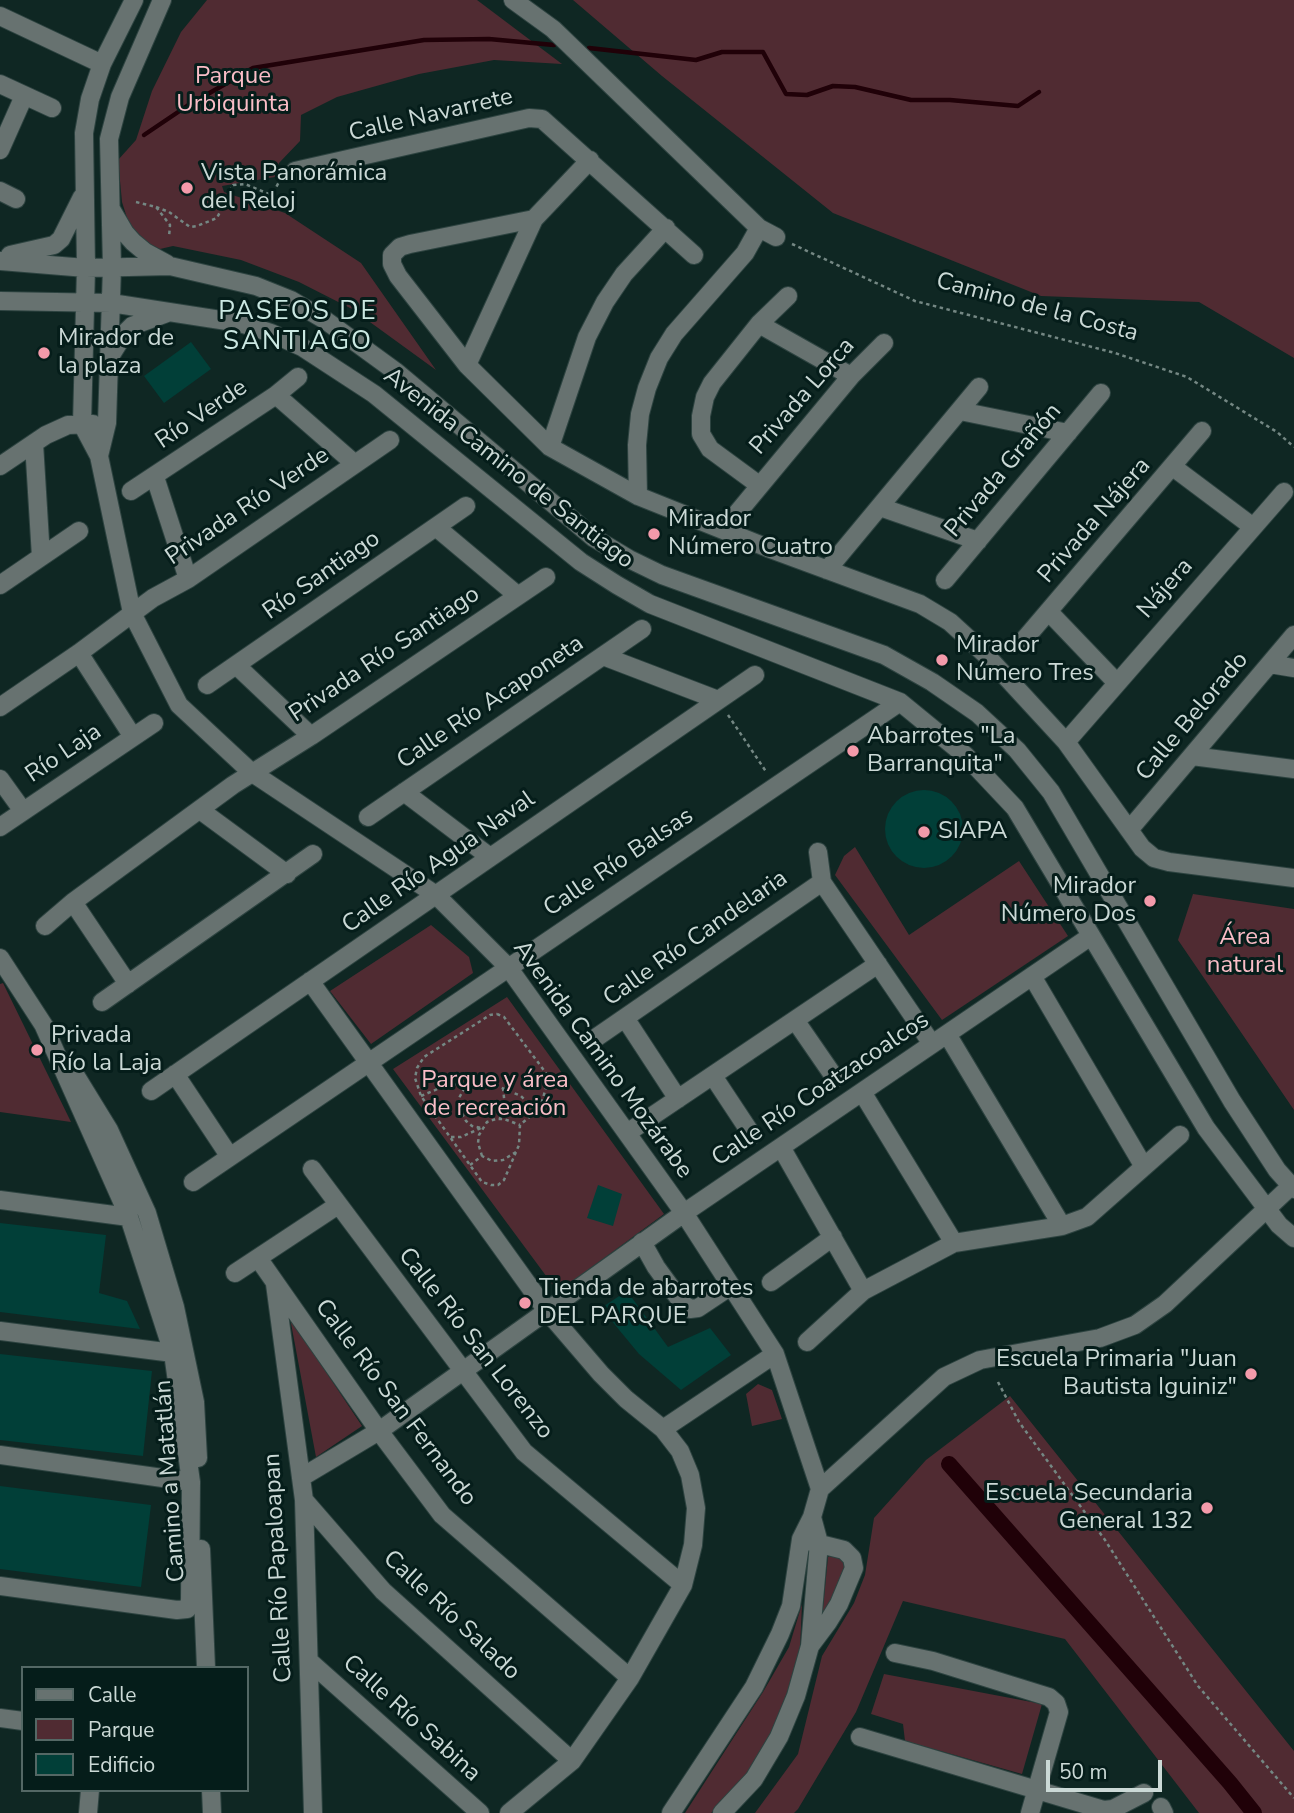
<!DOCTYPE html>
<meta charset="utf-8">
<style>
body{margin:0}
#map{position:relative;width:1294px;height:1813px;overflow:hidden;background:#0f2723;font-family:"Nunito Sans",sans-serif}
canvas{display:block}
.legend{position:absolute;left:21px;top:1666px;width:228px;height:126px;box-sizing:border-box;background:#051d1a;border:2px solid #546865;margin:0;padding:9px 12px;list-style:none;font-size:21px;color:#cbd9d6}
.legend li{display:flex;align-items:center;gap:14px;height:35px}
.legend b{width:35px;border:2px solid #546865}
.scale{position:absolute;left:1046px;top:1760px;width:116px;height:32px;box-sizing:border-box;border:4px solid #cbd9d6;border-top:0;padding-left:9px;font-size:21px;line-height:24px;white-space:nowrap;color:#cbd9d6;-webkit-text-stroke:5px #051d1a;paint-order:stroke}
</style>
<div id="map">
<canvas width="1294" height="1813"></canvas>
<ul class="legend">
<li><b style="height:9px;background:#677270"></b>Calle</li>
<li><b style="height:19px;background:#502b32"></b>Parque</li>
<li><b style="height:19px;background:#013f38"></b>Edificio</li>
</ul>
<div class="scale">50 m</div>
</div>
<script>
const context = document.querySelector('canvas').getContext('2d');
context.lineJoin = 'round';
function paint(path, color) { context.fillStyle = color; context.fill(path, 'evenodd'); }
const shape = rows => new Path2D(rows.map(r => 'M' + r).join(''));
function trace(path, color, width, dash) { context.strokeStyle = color; context.lineWidth = width; context.lineCap = dash ? 'butt' : 'round'; context.setLineDash(dash || []); context.stroke(path); }
function drawText(font, color, halo, rows, align = 'center') {
  context.font = font + ' "Nunito Sans",sans-serif'; context.lineWidth = 6; context.setLineDash([]); context.textBaseline = 'middle'; context.strokeStyle = halo; context.fillStyle = color; for (const [text, x, y, turn = 0] of rows) {
    context.save(); context.translate(x, y); context.rotate((+turn || 0) * Math.PI / 180); context.textAlign = isNaN(turn) ? turn : align; if (halo) context.strokeText(text, 0, 0); context.fillText(text, 0, 0); context.restore();
  }
}
paint(shape([
 [207,0,477,0,562,64,494,60,419,74,337,97,301,115,300,141,279,163,275,177,222,186,224,192,285,213,361,263,436,370,352,309,299,282,241,260,173,246,160,249,141,240,128,221,122,202,118,160,136,140,152,91,181,32],
 [573,0,1294,0,1294,358,1199,302,1041,296,833,213,662,76],
 [855,847,909,935,1019,861,1068,936,942,1020,835,875,844,856],
 [1193,894,1294,909,1294,1110,1178,940],
 [431,925,469,957,473,973,371,1044,330,991],
 [3,983,71,1122,0,1112,0,984],
 [507,997,664,1214,558,1292,393,1069],
 [290,1318,362,1426,316,1457],
 [758,1384,772,1390,782,1419,752,1426,746,1394],
 [1010,1396,1294,1751,1294,1813,1199,1813,1065,1639,903,1601,856,1712,798,1809,794,1813,755,1813,798,1754,822,1656,854,1603,865,1575,874,1518,926,1460],
 [835,1552,846,1560,843,1580,822,1617,828,1557],
 [802,1604,800,1650,788,1697,758,1762,720,1806,711,1813,685,1813,763,1692,789,1647],
 [884,1674,1042,1704,1022,1774,905,1741,903,1724,871,1714]
]), '#502b32');
trace(shape([
 [589,48,696,60,722,52,763,52,786,94,807,95,833,86,855,87,911,100,950,100,1018,106,1039,92],
 [144,135,187,106,253,68,424,40,489,39,554,45]
]), '#200108', 4.5);
trace(shape([
 [949,1464,1230,1783,1254,1813]
]), '#200108', 16);
paint(shape([
 [191,342,211,369,164,403,144,376],
 '885 829a39 39 0 1 1 78 0a39 39 0 1 1-78 0Z',
 [598,1185,622,1194,613,1226,587,1218],
 [0,1223,106,1235,99,1293,127,1301,140,1329,0,1312],
 [627,1291,668,1347,710,1328,731,1355,681,1390,639,1354,601,1308],
 [0,1354,152,1371,143,1456,0,1440],
 [0,1486,151,1505,141,1587,0,1569]
]), '#013f38');
const minor = shape([
 [134,0,102,64,90,99,84,133,86,268,82,424,99,456,132,613,179,705,251,772,436,895,508,967,684,1213,775,1354,820,1489],
 [513,0,553,29,759,228,776,237],
 [0,16,102,64],
 [0,84,52,108],
 [0,150,24,96],
 [590,160,534,219,410,244,400,247,392,255,392,264,398,276,467,365,550,447,638,496,768,548,920,604,950,622,984,653,1066,742,1142,848,1154,858,1169,862,1294,878],
 [295,171,529,118,542,119,694,255],
 [0,191,16,199],
 [111,209,125,233,133,242,145,252,167,264],
 [10,255,54,245,61,239,82,197],
 [0,261,86,268,170,266,256,286,291,300,325,320,395,371,594,538,629,559,662,575,884,655,932,682,977,713,1017,750,1051,792,1232,1101,1277,1170,1294,1189],
 [0,301,111,303,240,323,271,333,302,347,374,394,581,562,617,585,650,604,900,702,966,756,1015,808,1206,1128,1279,1225,1294,1238],
 [759,324,851,376],
 [111,355,124,334,132,326,167,313],
 [467,365,534,219],
 [276,395,355,464],
 [960,411,1068,433],
 [34,443,41,557],
 [550,447,587,337,605,302,624,274,666,228],
 [99,456,107,423,112,267,109,139,120,97,162,0],
 [0,466,46,435,68,425,93,424],
 [1173,467,1253,527],
 [155,477,188,579],
 [759,485,710,449,701,434,701,416,705,397,712,383,759,324,788,296],
 [131,491,276,395,298,377],
 [638,496,637,445,640,414,647,388,659,358,674,334,745,253,759,228],
 [880,507,978,541],
 [436,527,517,595],
 [724,529,851,376,884,343],
 [827,570,979,387],
 [945,580,1101,393],
 [0,585,79,531],
 [1049,612,1117,683],
 [1023,641,1202,431],
 [79,653,133,737],
 [603,656,718,700],
 [1270,664,1294,668],
 [236,665,311,736],
 [207,685,466,506],
 [0,707,79,653,153,598,188,579,390,440],
 [1066,742,1284,492],
 [1192,756,1294,769],
 [0,779,23,811],
 [404,792,490,857],
 [200,810,287,874],
 [368,817,642,629],
 [0,827,154,723],
 [1129,830,1294,635],
 [818,852,822,882,932,1044],
 [73,902,128,984],
 [45,926,73,902,233,785,311,736,546,577],
 [0,958,50,1035],
 [1032,976,1144,1167],
 [310,981,547,1311,601,1374,626,1399,663,1429,680,1451,690,1475,696,1508,693,1545,683,1585,630,1678,572,1761,509,1813],
 [102,1002,313,854],
 [625,1018,678,1099],
 [795,1020,835,1078],
 [947,1034,1062,1226],
 [597,1037,822,882],
 [74,1073,109,1130,147,1213,175,1307,195,1402,198,1458],
 [175,1074,230,1157],
 [713,1076,752,1135],
 [151,1091,755,675],
 [862,1092,954,1243],
 [627,1133,878,964],
 [781,1147,863,1291],
 [312,1169,524,1452,683,1585],
 [193,1182,900,702],
 [0,1200,129,1217],
 [642,1242,656,1267,683,1304,690,1309,698,1308,731,1286],
 [258,1258,379,1431,442,1515,630,1678],
 [235,1273,338,1205],
 [771,1282,833,1237],
 [275,1284,304,1500,313,1813],
 [0,1331,173,1353],
 [807,1342,863,1291,954,1243,1062,1226,1087,1217,1180,1135],
 [663,1429,775,1354],
 [0,1455,191,1482],
 [302,1477,379,1431,684,1213,1091,936],
 [304,1500,383,1591,572,1761],
 [808,1541,844,1550,852,1558,854,1568,839,1604,828,1622,810,1646],
 [201,1549,206,1668],
 [0,1586,177,1610,187,1609,190,1601,191,1482,173,1353,129,1217,43,1024],
 [895,1653,933,1661,1049,1697,1056,1703,1059,1712,1030,1813],
 [309,1661,480,1813],
 [0,1718,23,1721],
 [860,1737,1104,1810,1113,1809,1144,1793],
 [211,1790,212,1813],
 [1161,1807,1164,1813],
 [88,1813,90,1790],
 [671,1813,754,1687,780,1634,791,1606,801,1539,812,1517,820,1489,944,1377,980,1360,1100,1338,1135,1325,1165,1304,1291,1186],
 [722,1813,754,1779,779,1737,796,1696,810,1646,819,1543,812,1517]
]);
trace(minor, '#2d4340', 20);
trace(shape([
 [136,202,156,207,170,225,169,237],
 [156,207,169,212,190,227,197,226,217,218,233,185,245,184,269,194,274,191,279,182,283,179],
 [792,244,915,301,1115,353,1187,377,1277,432,1294,447],
 [728,715,767,773],
 [497,1014,504,1017,546,1073,548,1081,540,1108,520,1125,519,1145,504,1180,498,1185,491,1185,482,1182,450,1137,421,1096,415,1078,417,1068,424,1057,490,1015,497,1014],
 [468,1082,459,1098,458,1106,466,1121,472,1126,481,1128],
 [421,1096,447,1085,480,1082,495,1085,521,1096,536,1111],
 [500,1118,505,1107,503,1088],
 [451,1137,461,1137,481,1128],
 [482,1156,478,1143,479,1135,487,1122,496,1119,504,1119,520,1125],
 [470,1165,482,1156,492,1161,503,1160,516,1152],
 [998,1382,1019,1422,1105,1540,1198,1686,1294,1798]
]), '#748783', 2.5, [3.5, 3.5]);
trace(minor, '#677270', 18);
for (const [x, y, r, color] of [
 [187,188,7,"#f39aaa"],
 [44,353,7,"#f39aaa"],
 [654,534,7,"#f39aaa"],
 [942,660,7,"#f39aaa"],
 [853,751,7,"#f39aaa"],
 [924,832,7,"#f39aaa"],
 [1150,901,7,"#f39aaa"],
 [37,1050,7,"#f39aaa"],
 [525,1303,7,"#f39aaa"],
 [1251,1374,7,"#f39aaa"],
 [1207,1508,7,"#f39aaa"]
]) { const dot = new Path2D(); dot.arc(x, y, r, 0, 2 * Math.PI); context.fillStyle = color; context.fill(dot); trace(dot, '#051d1a', 2.5); }
drawText('24px', '#fabdc7', '#051d1a', [
 ["Parque",233,77],
 ["Urbiquinta",233,105],
 ["Área",1245,938],
 ["natural",1245,966],
 ["Parque y área",495,1081],
 ["de recreación",495,1109]
]);
drawText('24px', '#cbd9d6', '#051d1a', [
 ["Calle Navarrete",431,116,-13],
 ["Camino de la Costa",1037,308,15],
 ["Privada Lorca",803,397,-49],
 ["Río Verde",202,415,-34],
 ["Avenida Camino de Santiago",508,469,38],
 ["Privada Grañón",1004,471,-50],
 ["Privada Río Verde",248,507,-34],
 ["Privada Nájera",1095,521,-49],
 ["Río Santiago",322,576,-35],
 ["Nájera",1166,589,-49],
 ["Privada Río Santiago",385,655,-34],
 ["Calle Río Acaponeta",491,703,-34],
 ["Calle Belorado",1193,717,-50],
 ["Río Laja",64,754,-34],
 ["Calle Río Agua Naval",439,863,-35],
 ["Calle Río Balsas",619,863,-34],
 ["Calle Río Candelaria",696,939,-35],
 ["Avenida Camino Mozárabe",602,1060,54],
 ["Calle Río Coatzacoalcos",821,1090,-34],
 ["Calle Río San Lorenzo",475,1344,52],
 ["Calle Río San Fernando",395,1403,53],
 ["Camino a Matatlán",171,1481,-94],
 ["Calle Río Papaloapan",279,1568,-93],
 ["Calle Río Salado",451,1616,43],
 ["Calle Río Sabina",411,1719,42]
]);
drawText('24px', '#cbd9d6', '#051d1a', [
 ["Vista Panorámica",201,174],
 ["del Reloj",201,202],
 ["Mirador de",58,339],
 ["la plaza",58,367],
 ["Mirador",668,520],
 ["Número Cuatro",668,548],
 ["Mirador",956,646],
 ["Número Tres",956,674],
 ["Abarrotes \"La",867,737],
 ["Barranquita\"",867,765],
 ["SIAPA",938,832],
 ["Mirador",1136,887,"right"],
 ["Número Dos",1136,915,"right"],
 ["Privada",51,1036],
 ["Río la Laja",51,1064],
 ["Tienda de abarrotes",539,1289],
 ["DEL PARQUE",539,1317],
 ["Escuela Primaria \"Juan",1237,1360,"right"],
 ["Bautista Iguiniz\"",1237,1388,"right"],
 ["Escuela Secundaria",1193,1494,"right"],
 ["General 132",1193,1522,"right"]
], 'left');
context.letterSpacing = '2px';
drawText('26px', '#cbe8e2', '#051d1a', [
 ["PASEOS DE",298,313],
 ["SANTIAGO",298,343]
]);
context.letterSpacing = '0px';
</script>
